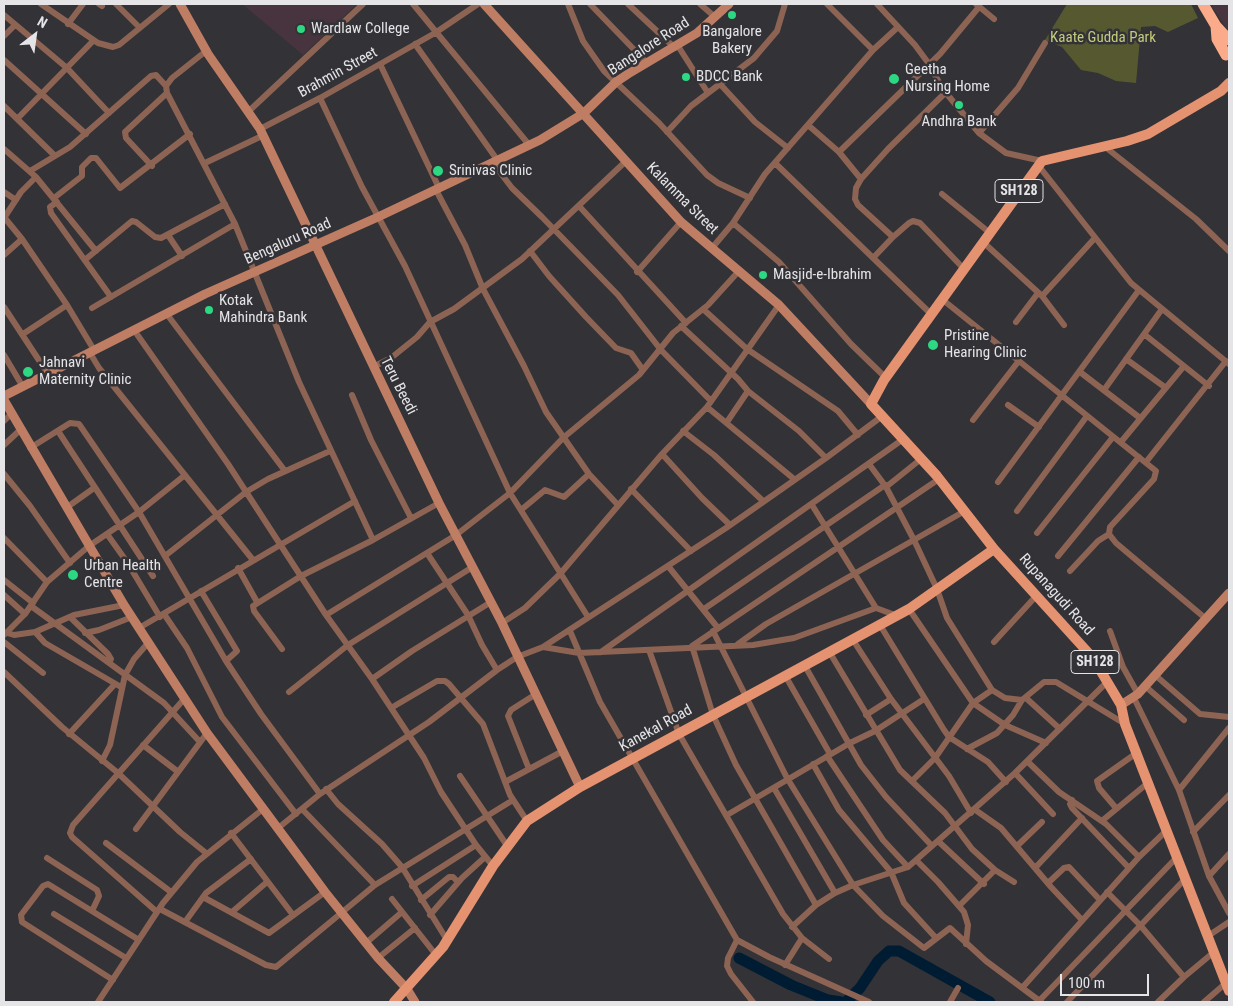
<!DOCTYPE html>
<style>
body{margin:0}
#map{position:relative;width:1233px;height:1006px;overflow:hidden;background:#333237;font-family:"Roboto Condensed",sans-serif}
canvas{display:block}
.frame{position:absolute;inset:0;border:5px solid #e5e5e8;pointer-events:none}
.north{position:absolute;left:10px;top:10px;width:50px;height:50px;-webkit-text-stroke:4px #333237;paint-order:stroke;rotate:30deg;font-size:14px;font-weight:700;line-height:20px;text-align:center;color:#e5e5e8}
.north::after{content:'';display:block;margin:auto;width:18px;height:22px;background:#e5e5e8;clip-path:polygon(50% 0,100% 100%,50% 72%,0 100%)}
.scale{position:absolute;left:1060px;top:974px;width:89px;height:22px;box-sizing:border-box;border:2px solid #e5e5e8;border-top:0;padding-left:6px;font-size:15px;line-height:18px;white-space:nowrap;color:#e5e5e8;-webkit-text-stroke:4px #333237;paint-order:stroke}
</style>
<div id="map">
<canvas width="1233" height="1006"></canvas>
<div class="frame"></div>
<div class="north">N</div>
<div class="scale">100 m</div>
</div>
<script>
const context = document.querySelector('canvas').getContext('2d');
context.lineJoin = 'round';
function paint(path, color) { context.fillStyle = color; context.fill(path, 'evenodd'); }
const shape = rows => new Path2D(rows.map(r => 'M' + r).join(''));
function trace(path, color, width, dash) { context.strokeStyle = color; context.lineWidth = width; context.lineCap = dash ? 'butt' : 'round'; context.setLineDash(dash || []); context.stroke(path); }
function drawText(font, color, halo, rows, align = 'center') {
  context.font = font + ' "Roboto Condensed",sans-serif'; context.lineWidth = 5; context.setLineDash([]); context.textBaseline = 'middle'; context.strokeStyle = halo; context.fillStyle = color; for (const [text, x, y, turn = 0] of rows) {
    context.save(); context.translate(x, y); context.rotate((+turn || 0) * Math.PI / 180); context.textAlign = isNaN(turn) ? turn : align; if (halo) context.strokeText(text, 0, 0); context.fillText(text, 0, 0); context.restore();
  }
}
paint(shape([
 [242,4,357,4,303,55],
 [1210,4,1229,4,1229,32]
]), '#47343e');
paint(shape([
 [1067,4,1191,4,1198,18,1168,32,1155,26,1141,27,1136,83,1116,81,1098,73,1081,70,1062,47,1045,40]
]), '#565930');
trace(shape([
 [739,958,791,985,828,1000,841,1002],
 [846,1002,860,988,878,961,889,951,899,951,990,1002]
]), '#001c33', 11);
trace(shape([
 [41,4,98,43,113,47,119,45,169,4],
 [99,4,102,6],
 [116,4,140,28],
 [413,4,530,146],
 [568,4,583,41,604,71,659,123,707,175,718,183,750,198],
 [590,4,647,63],
 [628,4,675,48],
 [700,4,715,17],
 [827,4,873,50],
 [877,4,915,45,929,64,942,88,979,133,1006,153,1042,161],
 [976,4,994,19],
 [4,15,67,68,109,113],
 [68,24,83,4],
 [4,36,15,25],
 [415,44,498,161],
 [678,46,708,93],
 [206,51,172,78,166,86,167,93,235,224,299,382,373,540,439,503],
 [4,60,86,134],
 [380,64,439,188],
 [720,84,755,122,788,148],
 [320,98,362,187,405,266,510,493,588,617],
 [4,106,54,155],
 [249,111,363,4],
 [18,118,93,41],
 [808,125,839,152,861,179],
 [260,129,320,98,435,33,478,4],
 [667,132,691,106,754,58,777,31,785,4],
 [979,133,1018,88,1045,43],
 [1104,146,1196,219,1229,251],
 [4,149,36,177,96,251],
 [839,152,940,54,979,7],
 [205,163,264,135],
 [493,163,512,188,542,217,618,295,661,350,711,401],
 [775,163,932,315],
 [1038,165,1131,283,1229,364],
 [152,166,126,138,125,132,167,93],
 [30,171,70,147,151,76,156,75,166,86],
 [436,190,465,245,483,289,524,366,546,412,589,474,618,505],
 [4,192,16,200],
 [942,194,990,233],
 [54,198,82,176,82,167,91,158,96,158,120,188,190,134],
 [57,202,50,207,51,213,111,297],
 [579,206,686,323],
 [4,217,22,239],
 [4,218,21,192,36,177],
 [733,223,779,262,851,344,886,378],
 [168,235,182,256],
 [893,237,858,205,855,199,856,188,861,179,888,149,945,93],
 [983,242,1042,296,1064,325],
 [712,248,733,223,765,174,873,50,898,27],
 [530,251,549,276,586,317,616,348,631,353,643,370],
 [4,255,22,239,67,305],
 [873,258,893,237,909,223,913,221,920,223,964,269],
 [86,259,132,221,136,222,155,237,161,238,225,204],
 [637,272,681,222],
 [1042,296,1094,239],
 [943,300,1156,471,1154,479,1110,527,1109,534,1116,543,1205,618],
 [4,307,48,374],
 [92,308,235,224],
 [703,309,747,349,838,411,858,435],
 [166,313,285,471],
 [1016,322,1038,293],
 [681,326,738,379,748,391,799,431,826,458],
 [134,330,228,464,326,615,372,679,424,758,441,792,476,845,493,866],
 [23,334,67,305,94,350],
 [1144,334,1209,386],
 [90,353,99,368,253,560],
 [4,355,23,387],
 [1126,359,1166,388],
 [373,367,391,358,417,337,430,322,454,309,522,259,626,161],
 [1080,372,1140,418],
 [1104,390,1162,309],
 [352,395,371,440,411,518],
 [1008,405,1039,427],
 [707,407,794,479],
 [973,420,1018,362],
 [4,421,11,414],
 [727,422,748,391],
 [58,431,153,576],
 [683,431,714,455,763,501],
 [1121,442,1184,366],
 [4,445,20,430],
 [30,448,70,423,79,424,139,512,226,661,261,714,320,794],
 [662,454,702,498,730,525],
 [1146,462,1226,361],
 [869,464,886,487,914,540,937,589,947,618,992,690,1005,698,1022,700,1044,682,1056,682,1125,724],
 [4,474,30,506,70,563],
 [998,482,1139,290],
 [886,487,921,459],
 [631,489,691,551],
 [812,505,876,608],
 [66,508,94,488],
 [521,510,545,490,564,497,589,474],
 [1017,511,1087,416],
 [1037,533,1113,437],
 [107,534,127,562,160,617],
 [4,538,47,582],
 [427,553,468,615,482,645,497,670],
 [165,556,246,492,268,479,330,451],
 [1058,556,1139,457],
 [668,566,718,628],
 [238,568,257,602],
 [1070,571,1098,541,1109,534],
 [4,580,33,603],
 [201,591,237,651,226,661],
 [4,595,25,614],
 [31,606,164,703,200,742],
 [704,609,885,485],
 [909,609,973,703,1005,725,1046,743],
 [164,614,187,648,222,717,296,814],
 [326,615,456,535,510,493,563,438,639,375,673,333,708,305,738,272],
 [70,617,108,654,111,659,109,663],
 [502,623,525,608,560,574,662,454,707,407,779,305],
 [880,625,944,730,949,737,988,762,1006,782],
 [139,628,355,501],
 [570,631,600,702,737,940,769,957,869,1002],
 [713,631,787,778,853,885,883,916,924,948,950,928,986,961,1041,1002],
 [1110,631,1123,667,1138,694],
 [4,632,14,635,35,632,74,615,124,605],
 [35,632,45,643,121,687],
 [85,633,99,630,132,617],
 [4,635,25,614,47,582,89,546,139,512,185,475],
 [853,640,891,699,949,776,971,813],
 [4,642,43,673],
 [994,642,1037,595],
 [738,644,766,624,963,512],
 [543,647,579,653,753,645,794,638,876,608,895,615],
 [282,649,254,611,253,606,301,576,373,540],
 [649,650,679,734,783,914,802,938,829,959],
 [601,652,902,440],
 [830,653,900,770,945,813,972,849,995,870,1014,882],
 [805,666,861,765,886,797,932,846],
 [4,672,62,727,118,773,180,832,206,853],
 [1155,675,1200,714,1229,717],
 [786,677,830,754],
 [372,679,412,651,491,602],
 [1145,686,1184,720],
 [289,692,348,645,471,568],
 [1026,698,1060,729],
 [1134,698,1179,790,1209,876,1229,913],
 [391,708,437,681,445,681,449,684,483,724,510,795,527,821],
 [866,715,891,699],
 [69,734,115,684],
 [143,745,177,771],
 [967,749,997,733,1013,715,1022,700],
 [827,756,883,840,908,867],
 [102,761,110,745,125,675,134,659,148,643],
 [1027,761,1059,792,1106,824,1139,857],
 [813,764,839,810,891,872,904,903,936,938],
 [529,769,508,716,511,710,536,694],
 [1015,773,1053,814],
 [460,776,508,847],
 [912,781,935,758,973,703,992,690],
 [505,782,563,751],
 [774,788,835,893],
 [326,789,338,804,382,844,402,867,447,940],
 [1179,790,1229,728],
 [1072,800,1070,804,1072,808,1129,868],
 [1116,808,1099,788,1097,781,1138,752],
 [302,809,375,885],
 [974,809,1001,828,1051,887,1082,920],
 [727,815,850,743,875,731,924,699],
 [1103,820,1149,782],
 [136,829,207,733],
 [277,829,320,794,429,722,497,670,517,657,543,647,726,528,826,458,881,417],
 [1193,832,1229,795],
 [231,833,293,915],
 [938,841,984,884],
 [106,843,171,892],
 [1017,846,1042,822],
 [47,858,97,890,99,896,92,911],
 [916,860,938,882,964,912,968,925,966,944],
 [1035,868,1082,818],
 [1209,876,1229,854],
 [1048,883,1064,868,1069,867,1100,900],
 [412,886,476,845],
 [1107,892,1140,925,1184,977],
 [203,897,269,933,325,892],
 [392,899,436,955],
 [421,900,449,877,453,877,458,882],
 [816,905,736,765,713,715,692,646,939,479],
 [959,906,995,870],
 [160,909,266,965,276,967,375,885,513,800],
 [157,912,72,837,70,833,73,825,185,698],
 [232,912,267,882],
 [54,914,126,958],
 [430,915,462,878,485,857],
 [185,922,206,893,251,859],
 [792,927,816,905,835,893,853,885,908,867,1015,773,1107,682],
 [1208,936,1229,922],
 [737,940,728,958,727,966,731,974,753,1002],
 [366,943,402,912],
 [378,958,415,928],
 [785,965,802,938],
 [113,980,22,922,21,915,43,886,48,884,139,940],
 [1022,988,1139,857,1167,830],
 [1039,1001,1178,856],
 [98,1002,163,903,197,862,263,809],
 [950,1002,958,988],
 [1067,1002,1186,878],
 [1158,1002,1184,977,1214,952],
 [1204,1002,1226,983]
]), '#8d6453', 6);
trace(shape([
 [180,4,208,54,260,129,439,503,502,623,580,787],
 [484,4,681,222,779,305,871,404],
 [4,396,205,294,378,217,540,140,584,113,616,82,628,74,697,33,729,4],
 [4,400,124,605,207,733,325,892,378,958,407,989,415,1002],
 [1121,705,1138,694,1229,593]
]), '#bf7e64', 9);
trace(shape([
 [1229,83,1221,91,1148,134,1127,141,1042,161,884,380,871,404,937,476,994,549,1093,658,1121,705,1125,724,1229,991],
 [394,1002,443,947,493,866,527,821,580,787,909,609,994,549]
]), '#e59270', 10);
trace(shape([
 [1203,4,1216,26,1229,40],
 [1216,26,1217,39,1226,55]
]), '#fbab8a', 11);
for (const [x, y, r, color] of [
 [732,15,5,"#2dd883"],
 [301,29,5,"#2dd883"],
 [686,77,5,"#2dd883"],
 [894,79,6,"#2dd883"],
 [959,105,5,"#2dd883"],
 [438,171,6,"#2dd883"],
 [763,275,5,"#2dd883"],
 [209,310,5,"#2dd883"],
 [933,345,6,"#2dd883"],
 [28,372,6,"#2dd883"],
 [73,575,6,"#2dd883"]
]) { const dot = new Path2D(); dot.arc(x, y, r, 0, 2 * Math.PI); context.fillStyle = color; context.fill(dot); trace(dot, '#333237', 2); }
for (const [x, y, w] of [
 [1019,191,48],
 [1095,662,48]
]) { const box = new Path2D(); box.roundRect(x - w / 2, y - 11.5, w, 23, 4); context.fillStyle = '#333237'; context.fill(box); trace(box, '#e5e5e8', 1); }
drawText('bold 14px', '#e5e5e8', null, [
 ["SH128",1019,191],
 ["SH128",1095,662]
]);
drawText('15px', '#e5e5e8', '#333237', [
 ["Wardlaw College",311,29],
 ["Bangalore",732,32,"center"],
 ["Bakery",732,49,"center"],
 ["Geetha",905,70],
 ["Nursing Home",905,87],
 ["BDCC Bank",696,77],
 ["Andhra Bank",959,122,"center"],
 ["Srinivas Clinic",449,171],
 ["Masjid-e-Ibrahim",773,275],
 ["Kotak",219,301],
 ["Mahindra Bank",219,318],
 ["Pristine",944,336],
 ["Hearing Clinic",944,353],
 ["Jahnavi",39,363],
 ["Maternity Clinic",39,380],
 ["Urban Health",84,566],
 ["Centre",84,583]
], 'left');
drawText('15px', '#c5cb7c', '#333237', [
 ["Kaate Gudda Park",1103,38]
]);
drawText('15px', '#e5e5e8', '#333237', [
 ["Bangalore Road",649,47,-33],
 ["Brahmin Street",338,73,-29],
 ["Kalamma Street",682,199,45],
 ["Bengaluru Road",288,242,-24],
 ["Teru Beedi",398,386,63],
 ["Rupanagudi Road",1056,595,48],
 ["Kanekal Road",656,729,-29]
]);
</script>
